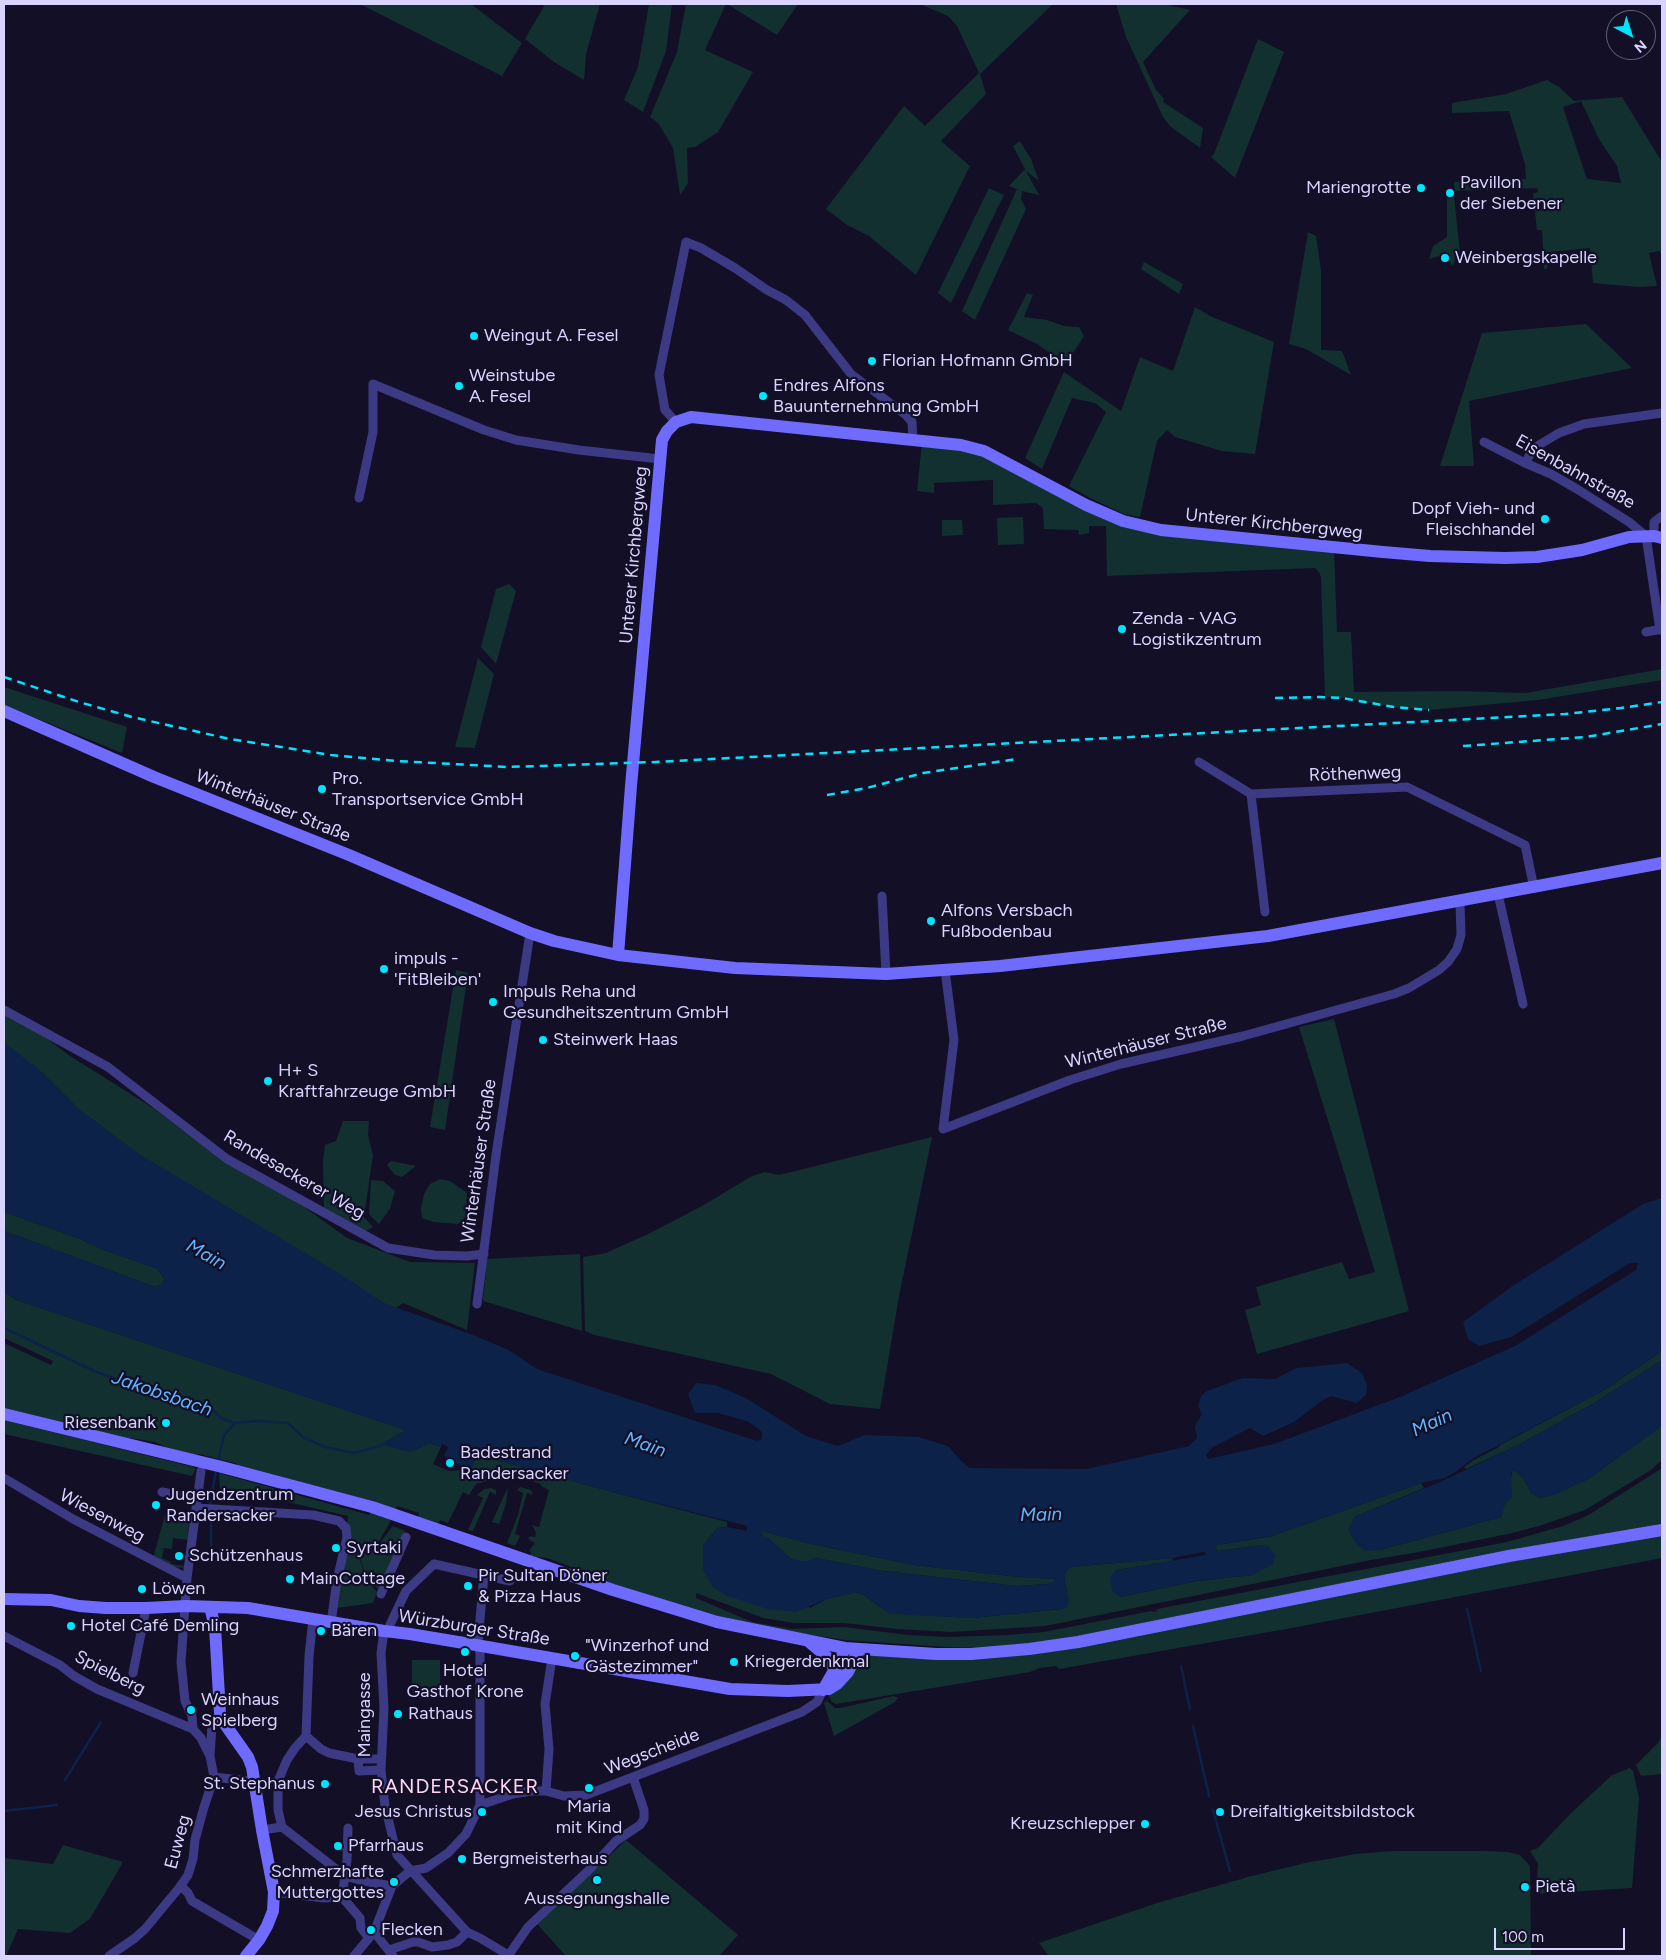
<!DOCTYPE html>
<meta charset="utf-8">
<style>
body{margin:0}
#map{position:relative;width:1666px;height:1960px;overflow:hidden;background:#130f26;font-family:Figtree,sans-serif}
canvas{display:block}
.frame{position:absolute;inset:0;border:5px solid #d9d4ff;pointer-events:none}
.north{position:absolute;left:1606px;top:10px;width:50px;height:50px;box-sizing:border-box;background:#130f26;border:1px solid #625e7d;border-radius:50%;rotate:140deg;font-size:14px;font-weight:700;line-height:20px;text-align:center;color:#d9d4ff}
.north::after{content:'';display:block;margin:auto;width:18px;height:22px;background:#00e5ff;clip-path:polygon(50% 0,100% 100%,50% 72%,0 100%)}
.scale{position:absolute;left:1494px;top:1928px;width:131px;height:22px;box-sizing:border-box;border:2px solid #d9d4ff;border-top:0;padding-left:6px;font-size:15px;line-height:18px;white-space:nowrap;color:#d9d4ff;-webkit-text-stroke:4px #130f26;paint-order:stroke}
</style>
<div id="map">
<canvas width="1666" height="1960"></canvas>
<div class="frame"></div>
<div class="north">N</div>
<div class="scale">100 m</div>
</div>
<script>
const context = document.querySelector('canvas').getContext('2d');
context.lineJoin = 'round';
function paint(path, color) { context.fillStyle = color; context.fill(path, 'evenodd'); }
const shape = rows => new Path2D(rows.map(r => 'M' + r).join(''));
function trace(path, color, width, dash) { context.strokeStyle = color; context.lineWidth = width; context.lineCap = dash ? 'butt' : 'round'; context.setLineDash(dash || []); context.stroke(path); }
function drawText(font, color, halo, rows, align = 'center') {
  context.font = font + ' Figtree,sans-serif'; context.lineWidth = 4.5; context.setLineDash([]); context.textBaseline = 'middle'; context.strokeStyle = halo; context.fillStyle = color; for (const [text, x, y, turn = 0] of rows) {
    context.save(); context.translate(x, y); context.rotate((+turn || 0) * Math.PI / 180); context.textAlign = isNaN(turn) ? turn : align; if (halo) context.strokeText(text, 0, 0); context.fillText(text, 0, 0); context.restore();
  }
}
paint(shape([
 [360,4,471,4,522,43,502,76],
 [543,4,600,4,586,54,584,80,554,62,525,39,544,6],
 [649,4,672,4,666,51,643,112,624,100,638,67],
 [686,4,726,4,705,50,753,72,718,132,695,147,687,148,688,183,680,195,673,148,658,123,650,117,677,52],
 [727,4,798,4,777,35],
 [920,4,1053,4,980,74,986,94,941,141,970,166,916,275,869,236,847,225,826,209,904,106,925,126,979,73,957,26,948,16],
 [1116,4,1164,4,1190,10,1143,62,1156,90,1164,99,1163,102,1203,128,1200,148,1171,127,1163,117,1126,37],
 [1258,39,1284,52,1235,178,1211,157,1214,154],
 [1547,80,1559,87,1574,101,1622,97,1662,162,1662,258,1660,251,1649,253,1657,286,1639,287,1593,283,1590,248,1550,252,1547,269,1544,269,1542,230,1537,230,1533,194,1538,192,1537,188,1455,191,1454,182,1526,179,1525,164,1509,111,1452,113,1452,103,1506,94],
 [1581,101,1599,139,1617,166,1621,183,1587,179,1563,107],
 [1020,141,1031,159,1039,181,1026,171,1039,195,1022,191,1021,199,1026,209,975,320,962,311,1017,189,1009,186,1025,169,1013,146],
 [989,188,1004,195,951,303,938,293],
 [1454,196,1460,253,1456,254,1454,264,1452,265,1448,259,1448,253,1444,253,1443,255,1429,259,1433,246,1447,237,1447,197],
 [1308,232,1316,236,1321,270,1321,350,1342,351,1351,375,1306,349,1289,344],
 [1144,262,1183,284,1179,294,1141,269],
 [1027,293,1033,295,1024,317,1047,320,1064,326,1079,327,1084,336,1066,364,1037,344,1008,330],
 [1195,307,1210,316,1274,342,1255,454,1222,451,1175,437,1167,430,1157,441,1140,517,1124,514,1090,498,1069,486,1106,412,1095,403,1072,398,1042,469,1025,458,1064,372,1121,411,1140,357,1173,371],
 [1586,324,1632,368,1469,401,1474,466,1440,466,1482,333],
 [922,442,961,445,1123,521,1334,548,1337,632,1351,632,1354,692,1457,691,1526,693,1662,669,1662,680,1538,700,1429,710,1394,707,1342,698,1325,697,1321,577,1319,572,1315,568,1107,576,1106,526,1089,526,1089,533,1079,535,1078,530,1044,529,1043,508,1036,503,993,505,993,480,934,483,934,493,917,491],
 [1023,517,1024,544,998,545,997,518],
 [942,520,962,520,963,535,942,536],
 [509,584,516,591,496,664,481,647,496,589],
 [478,658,494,674,475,748,455,747],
 [4,687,127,727,122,753,4,705],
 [456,970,468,973,445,1130,430,1127],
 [4,1010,29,1025,70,1056,153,1108,191,1137,307,1209,347,1238,410,1262,475,1263,467,1330,403,1303,387,1314,139,1155,81,1111,24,1076,4,1053],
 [1334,1019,1409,1311,1257,1354,1245,1310,1261,1305,1256,1287,1342,1262,1349,1279,1375,1272,1299,1027],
 [343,1121,369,1121,368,1135,373,1155,364,1217,373,1227,366,1231,324,1208,323,1160,325,1145,336,1141],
 [932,1137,899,1296,880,1409,830,1404,771,1374,594,1335,585,1331,583,1257,606,1253,648,1234,702,1206,752,1176,765,1172,779,1175],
 [391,1161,416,1166,402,1177,395,1175,387,1165],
 [440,1179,450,1181,467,1193,465,1217,458,1224,433,1222,422,1218,421,1208,424,1194,430,1184],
 [371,1180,383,1181,395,1191,390,1209,379,1224,369,1214],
 [4,1212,78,1238,104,1250,158,1269,164,1279,162,1284,155,1287,4,1231],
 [580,1254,582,1331,483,1301,487,1259],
 [4,1292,17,1300,403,1429,403,1432,387,1441,386,1445,410,1452,430,1443,441,1447,433,1464,449,1471,461,1470,470,1472,475,1459,478,1456,482,1456,616,1493,727,1522,727,1527,717,1528,703,1546,810,1608,827,1599,856,1592,863,1595,889,1613,971,1618,1062,1609,1067,1607,1068,1599,1064,1575,1070,1567,1173,1558,1172,1561,1116,1570,1120,1597,1197,1581,1253,1575,1263,1545,1218,1551,1215,1548,1217,1545,1272,1536,1421,1483,1424,1488,1354,1517,1380,1550,1501,1517,1513,1469,1524,1479,1531,1493,1540,1498,1553,1495,1590,1478,1662,1425,1662,1460,1651,1470,1585,1510,1539,1526,1508,1534,1419,1552,1371,1560,1045,1626,951,1632,896,1629,844,1623,794,1623,763,1618,696,1593,696,1598,752,1622,791,1629,845,1627,908,1635,947,1637,1008,1635,1044,1632,1151,1611,1153,1612,1157,1611,1157,1609,1507,1542,1563,1526,1587,1516,1662,1468,1662,1525,1078,1637,1024,1645,986,1648,946,1647,845,1640,754,1626,643,1595,579,1572,569,1566,547,1558,530,1556,531,1552,529,1551,535,1543,528,1539,530,1536,535,1537,536,1533,532,1525,539,1527,549,1490,541,1486,541,1484,520,1477,503,1477,476,1484,469,1495,463,1492,448,1523,440,1520,439,1524,418,1517,419,1513,397,1506,390,1522,380,1540,358,1553,366,1579,377,1592,373,1603,337,1608,348,1516,253,1494,223,1493,220,1491,219,1473,369,1515,375,1499,373,1501,242,1468,235,1463,199,1454,194,1455,174,1451,155,1442,131,1438,119,1438,4,1409,4,1343,51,1365,53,1361,4,1338],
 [1662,1351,1662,1360,1594,1403,1518,1445,1466,1469,1464,1467,1472,1461,1499,1447,1500,1445,1606,1389],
 [4,1420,193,1467,196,1469,192,1476,4,1434],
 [508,1487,506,1504,499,1524,492,1522],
 [520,1487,531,1490,533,1495,527,1493,515,1534,520,1536,515,1546,507,1543,518,1515,523,1493,517,1490],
 [491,1488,496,1490,496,1495,490,1492,473,1531,468,1530,483,1498,477,1495,484,1489],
 [165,1515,189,1519,188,1540,173,1538,172,1549,164,1548,162,1558,171,1562,171,1564,185,1566,185,1568,170,1567,153,1558],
 [393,1526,405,1531,379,1590,366,1577,360,1557,378,1545],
 [761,1530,807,1543,914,1565,1019,1577,1054,1579,1056,1581,1048,1584,1017,1586,883,1571,816,1558,806,1562,791,1559,767,1537,762,1537],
 [1662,1533,1662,1558,1286,1629,1059,1669,1056,1666,1040,1668,1030,1672,836,1704,832,1702,828,1694,862,1654,919,1659,1164,1627],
 [412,1660,440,1660,440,1690,412,1691],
 [894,1696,898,1698,895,1702,834,1736,824,1703,827,1701,835,1708,840,1708],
 [1662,1736,1662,1774,1641,1776,1636,1765,1658,1743],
 [1630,1768,1633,1771,1639,1798,1632,1888,1536,1894,1538,1864,1530,1851,1538,1848,1570,1814,1612,1775],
 [626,1840,738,1935,719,1956,566,1956,537,1924],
 [63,1845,123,1862,90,1919,70,1933,18,1929,6,1956,4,1956,4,1858,53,1864],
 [1393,1851,1485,1851,1508,1852,1520,1855,1530,1866,1531,1956,1049,1956,1039,1943,1157,1903,1248,1877,1305,1863,1356,1854]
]), '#12302f');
paint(shape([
 [4,1042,42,1072,80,1110,139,1154,339,1273,384,1303,473,1335,509,1350,537,1369,757,1441,762,1439,762,1432,749,1422,718,1413,695,1413,688,1394,696,1383,715,1385,746,1398,806,1436,838,1446,865,1435,919,1437,948,1446,961,1461,970,1468,1086,1469,1189,1446,1197,1438,1195,1426,1202,1414,1198,1406,1201,1396,1207,1391,1243,1378,1275,1379,1296,1368,1347,1363,1362,1373,1367,1385,1366,1395,1357,1403,1331,1396,1323,1400,1294,1422,1263,1436,1250,1428,1213,1447,1206,1455,1208,1459,1274,1444,1400,1397,1515,1346,1636,1270,1638,1263,1630,1263,1511,1337,1479,1346,1468,1339,1463,1322,1514,1285,1643,1204,1662,1198,1662,1351,1606,1389,1472,1459,1457,1471,1445,1478,1421,1483,1272,1536,1217,1545,1215,1548,1218,1551,1263,1545,1269,1547,1275,1555,1273,1564,1253,1575,1197,1581,1120,1597,1112,1591,1110,1577,1116,1570,1205,1555,1206,1553,1203,1552,1173,1558,1070,1567,1064,1575,1068,1599,1067,1607,1062,1609,971,1618,910,1615,889,1613,863,1595,856,1592,827,1599,796,1612,767,1609,725,1595,712,1586,703,1570,703,1546,717,1528,727,1527,747,1531,747,1527,744,1525,616,1493,482,1456,478,1456,475,1459,471,1472,444,1456,448,1447,442,1444,441,1447,430,1443,410,1452,385,1445,387,1441,403,1432,403,1429,17,1300,4,1292,4,1231,155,1287,162,1284,164,1279,158,1269,104,1250,78,1238,4,1212],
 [761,1531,807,1543,914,1565,1019,1577,1054,1579,1056,1580,1048,1584,1017,1586,883,1571,816,1558,806,1562,791,1559,767,1537,762,1536],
 [1662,1360,1662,1426,1590,1478,1553,1495,1540,1498,1531,1493,1524,1479,1513,1469,1511,1473,1512,1497,1505,1504,1501,1517,1380,1550,1365,1551,1357,1545,1348,1530,1354,1517,1440,1482,1518,1445,1594,1403]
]), '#0c2248');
trace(shape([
 [4,1328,94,1371,136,1386,200,1404,213,1410,221,1418,235,1423,256,1421,288,1423,304,1438,325,1447,354,1453,380,1446,389,1441],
 [218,1462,224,1435,235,1423],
 [210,1506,216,1470],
 [211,1512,211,1563],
 [1467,1609,1481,1671],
 [1181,1666,1190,1709],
 [1193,1726,1209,1796],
 [65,1780,101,1722],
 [1213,1810,1230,1871],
 [4,1811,57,1805]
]), '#0c2248', 2.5);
trace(shape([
 [676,422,665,410,659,375,686,242,701,248,735,268,767,290,786,300,805,315,851,374,906,415,912,422,913,441],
 [1484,442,1525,463,1551,474,1577,489,1629,522,1646,536,1660,630],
 [1525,463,1534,448,1559,433,1584,424,1662,413],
 [359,498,373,432,373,384,484,430,516,440,579,450,660,459],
 [1654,536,1654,522,1662,516],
 [1646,632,1662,629],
 [1199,762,1251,794,1407,787,1525,845,1534,888],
 [1251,794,1265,912],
 [1498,894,1523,1004],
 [882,896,886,974],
 [945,970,954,1040,943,1129,1070,1080,1121,1064,1243,1036,1394,994,1409,988,1439,970,1448,962,1457,949,1461,935,1460,902],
 [4,1010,108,1067,227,1159,388,1248,434,1255,467,1256,484,1254],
 [477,1304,496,1155,530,933],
 [4,1478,73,1519,187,1578],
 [162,1492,196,1499],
 [196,1508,313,1515,339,1521,346,1528,347,1537,337,1580,331,1623],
 [381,1594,406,1537],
 [384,1631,381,1653,384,1708,381,1770,385,1806,397,1855,467,1932,480,1938,510,1956],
 [387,1631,406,1591,434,1564,510,1581],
 [4,1636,60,1665,74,1676,97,1689,193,1729,201,1738,210,1756,214,1777,204,1807,195,1840,193,1859,188,1875,179,1888,145,1929,135,1938,109,1956],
 [133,1673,146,1608],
 [193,1729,192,1716,185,1701,181,1662,187,1578,201,1471],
 [306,1736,295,1748,287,1760,278,1781,278,1810,282,1827,345,1876,363,1881,392,1886],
 [306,1736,309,1656,313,1619],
 [306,1736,321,1749,329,1753,358,1759,381,1759],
 [210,1756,212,1725,220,1713],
 [358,1759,359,1771,381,1770],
 [214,1777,248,1781,254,1778],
 [546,1791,549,1749,545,1704,552,1658],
 [480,1805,513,1794,531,1791,546,1791,564,1796,586,1795,802,1712,817,1702,823,1690],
 [262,1830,282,1827],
 [410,1871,426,1868,448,1853,466,1834,480,1805,480,1654,478,1641,484,1575],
 [181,1886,188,1893,192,1901,259,1940],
 [274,1892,324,1898,342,1897],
 [342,1897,347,1860,348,1828],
 [342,1897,360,1918,361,1928,369,1938],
 [374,1932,393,1956],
 [389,1950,413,1942,418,1942,432,1947,448,1945,457,1942,467,1932],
 [354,1956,374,1932,392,1886,410,1871],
 [508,1956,528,1927,589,1870,616,1841,640,1825,644,1819,644,1810,633,1777]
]), '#3d3a85', 9);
trace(shape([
 [4,711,154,777,349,855,530,933,554,941,618,955,735,968,886,974,1000,966,1268,936,1662,863],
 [618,955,631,786,662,440,667,431,676,422,691,417,961,445,984,451,1086,505,1123,521,1161,530,1383,552,1430,556,1505,558,1537,557,1582,550,1629,537,1654,536,1662,538],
 [4,1414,222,1467,372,1507,613,1590,717,1622,845,1648,936,1654,971,1654,1029,1649,1078,1642,1509,1556,1662,1530],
 [4,1599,51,1600,79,1606,106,1608,146,1608,186,1606,248,1608,384,1631,410,1634,470,1644,730,1689,788,1691,829,1689,837,1684,848,1672,859,1649],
 [210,1607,215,1627,220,1713,222,1720,248,1757,252,1767,262,1830,274,1892,273,1911,267,1926,259,1940,246,1956],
 [808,1641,827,1657,835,1670],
 [823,1690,839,1662,845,1648]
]), '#6f6bff', 12);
trace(shape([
 [4,677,79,702,132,717,230,739,331,755,397,761,508,767,656,762,1565,714,1621,708,1662,702],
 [1275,698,1320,697,1342,698,1394,707,1429,710],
 [1463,746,1586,737,1662,724],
 [827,795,867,788,923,773,1017,759]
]), '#00e5ff', 2.5, [8, 6]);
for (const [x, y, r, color] of [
 [1421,188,5,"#00e5ff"],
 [1450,193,5,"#00e5ff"],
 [1445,258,5,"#00e5ff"],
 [474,336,5,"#00e5ff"],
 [872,361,5,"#00e5ff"],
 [459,386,5,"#00e5ff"],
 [763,396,5,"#00e5ff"],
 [1545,519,5,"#00e5ff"],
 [1122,629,5,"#00e5ff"],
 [322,789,5,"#00e5ff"],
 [931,921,5,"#00e5ff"],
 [384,969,5,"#00e5ff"],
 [493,1002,5,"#00e5ff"],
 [543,1040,5,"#00e5ff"],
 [268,1081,5,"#00e5ff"],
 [166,1423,5,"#00e5ff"],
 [450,1463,5,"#00e5ff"],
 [156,1505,5,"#00e5ff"],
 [336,1548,5,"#00e5ff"],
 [179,1556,5,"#00e5ff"],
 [290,1579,5,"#00e5ff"],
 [468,1586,5,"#00e5ff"],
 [142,1589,5,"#00e5ff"],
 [71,1626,5,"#00e5ff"],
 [321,1631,5,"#00e5ff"],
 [465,1652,5,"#00e5ff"],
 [575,1656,5,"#00e5ff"],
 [734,1662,5,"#00e5ff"],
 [191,1710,5,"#00e5ff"],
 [398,1714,5,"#00e5ff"],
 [325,1784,5,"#00e5ff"],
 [589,1788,5,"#00e5ff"],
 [482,1812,5,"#00e5ff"],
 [1220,1812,5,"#00e5ff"],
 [1145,1824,5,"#00e5ff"],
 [338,1846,5,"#00e5ff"],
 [462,1859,5,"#00e5ff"],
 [597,1880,5,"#00e5ff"],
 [394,1882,5,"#00e5ff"],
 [1525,1887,5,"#00e5ff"],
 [371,1930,5,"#00e5ff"]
]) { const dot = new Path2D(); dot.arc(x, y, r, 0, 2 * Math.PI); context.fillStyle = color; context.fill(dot); trace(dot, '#130f26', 2); }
drawText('18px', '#d9d4ff', '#130f26', [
 ["Pavillon",1460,183],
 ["der Siebener",1460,204],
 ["Mariengrotte",1411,188,"right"],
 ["Weinbergskapelle",1455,258],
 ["Weingut A. Fesel",484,336],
 ["Florian Hofmann GmbH",882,361],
 ["Weinstube",469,376],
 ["A. Fesel",469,397],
 ["Endres Alfons",773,386],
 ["Bauunternehmung GmbH",773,407],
 ["Dopf Vieh- und",1535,509,"right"],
 ["Fleischhandel",1535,530,"right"],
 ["Zenda - VAG",1132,619],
 ["Logistikzentrum",1132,640],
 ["Pro.",332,779],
 ["Transportservice GmbH",332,800],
 ["Alfons Versbach",941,911],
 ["Fußbodenbau",941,932],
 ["impuls -",394,959],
 ["'FitBleiben'",394,980],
 ["Impuls Reha und",503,992],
 ["Gesundheitszentrum GmbH",503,1013],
 ["Steinwerk Haas",553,1040],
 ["H+ S",278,1071],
 ["Kraftfahrzeuge GmbH",278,1092],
 ["Riesenbank",156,1423,"right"],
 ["Badestrand",460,1453],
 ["Randersacker",460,1474],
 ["Jugendzentrum",166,1495],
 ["Randersacker",166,1516],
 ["Syrtaki",346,1548],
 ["Schützenhaus",189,1556],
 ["Pir Sultan Döner",478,1576],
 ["& Pizza Haus",478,1597],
 ["MainCottage",300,1579],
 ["Löwen",152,1589],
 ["Hotel Café Demling",81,1626],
 ["Bären",331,1631],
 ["\"Winzerhof und",585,1646],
 ["Gästezimmer\"",585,1667],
 ["Kriegerdenkmal",744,1662],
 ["Hotel",465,1671,"center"],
 ["Gasthof Krone",465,1692,"center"],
 ["Weinhaus",201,1700],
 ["Spielberg",201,1721],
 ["Rathaus",408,1714],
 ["St. Stephanus",315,1784,"right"],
 ["Maria",589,1807,"center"],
 ["mit Kind",589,1828,"center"],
 ["Jesus Christus",472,1812,"right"],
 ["Dreifaltigkeitsbildstock",1230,1812],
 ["Kreuzschlepper",1135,1824,"right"],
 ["Pfarrhaus",348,1846],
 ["Bergmeisterhaus",472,1859],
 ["Schmerzhafte",384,1872,"right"],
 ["Muttergottes",384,1893,"right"],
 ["Pietà",1535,1887],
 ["Aussegnungshalle",597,1899,"center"],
 ["Flecken",381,1930]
], 'left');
drawText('18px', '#d9d4ff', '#130f26', [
 ["Eisenbahnstraße",1575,472,29],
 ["Unterer Kirchbergweg",1274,524,6],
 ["Unterer Kirchbergweg",634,555,-85],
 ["Röthenweg",1355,774,-2],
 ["Winterhäuser Straße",273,806,22],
 ["Winterhäuser Straße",1146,1043,-14],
 ["Winterhäuser Straße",479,1161,-82],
 ["Randesackerer Weg",294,1175,30],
 ["Wiesenweg",102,1516,28],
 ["Würzburger Straße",474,1628,9],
 ["Spielberg",110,1673,27],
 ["Maingasse",365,1715,-90],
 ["Wegscheide",652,1752,-21],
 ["Euweg",178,1842,-75]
]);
drawText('italic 19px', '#62b6ff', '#130f26', [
 ["Main",206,1255,29],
 ["Jakobsbach",162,1394,19],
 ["Main",1432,1423,-24],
 ["Main",645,1445,19],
 ["Main",1041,1515,-1]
]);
context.letterSpacing = '1px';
drawText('20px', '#ffd6f0', '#130f26', [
 ["RANDERSACKER",455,1787]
]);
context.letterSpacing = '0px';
</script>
